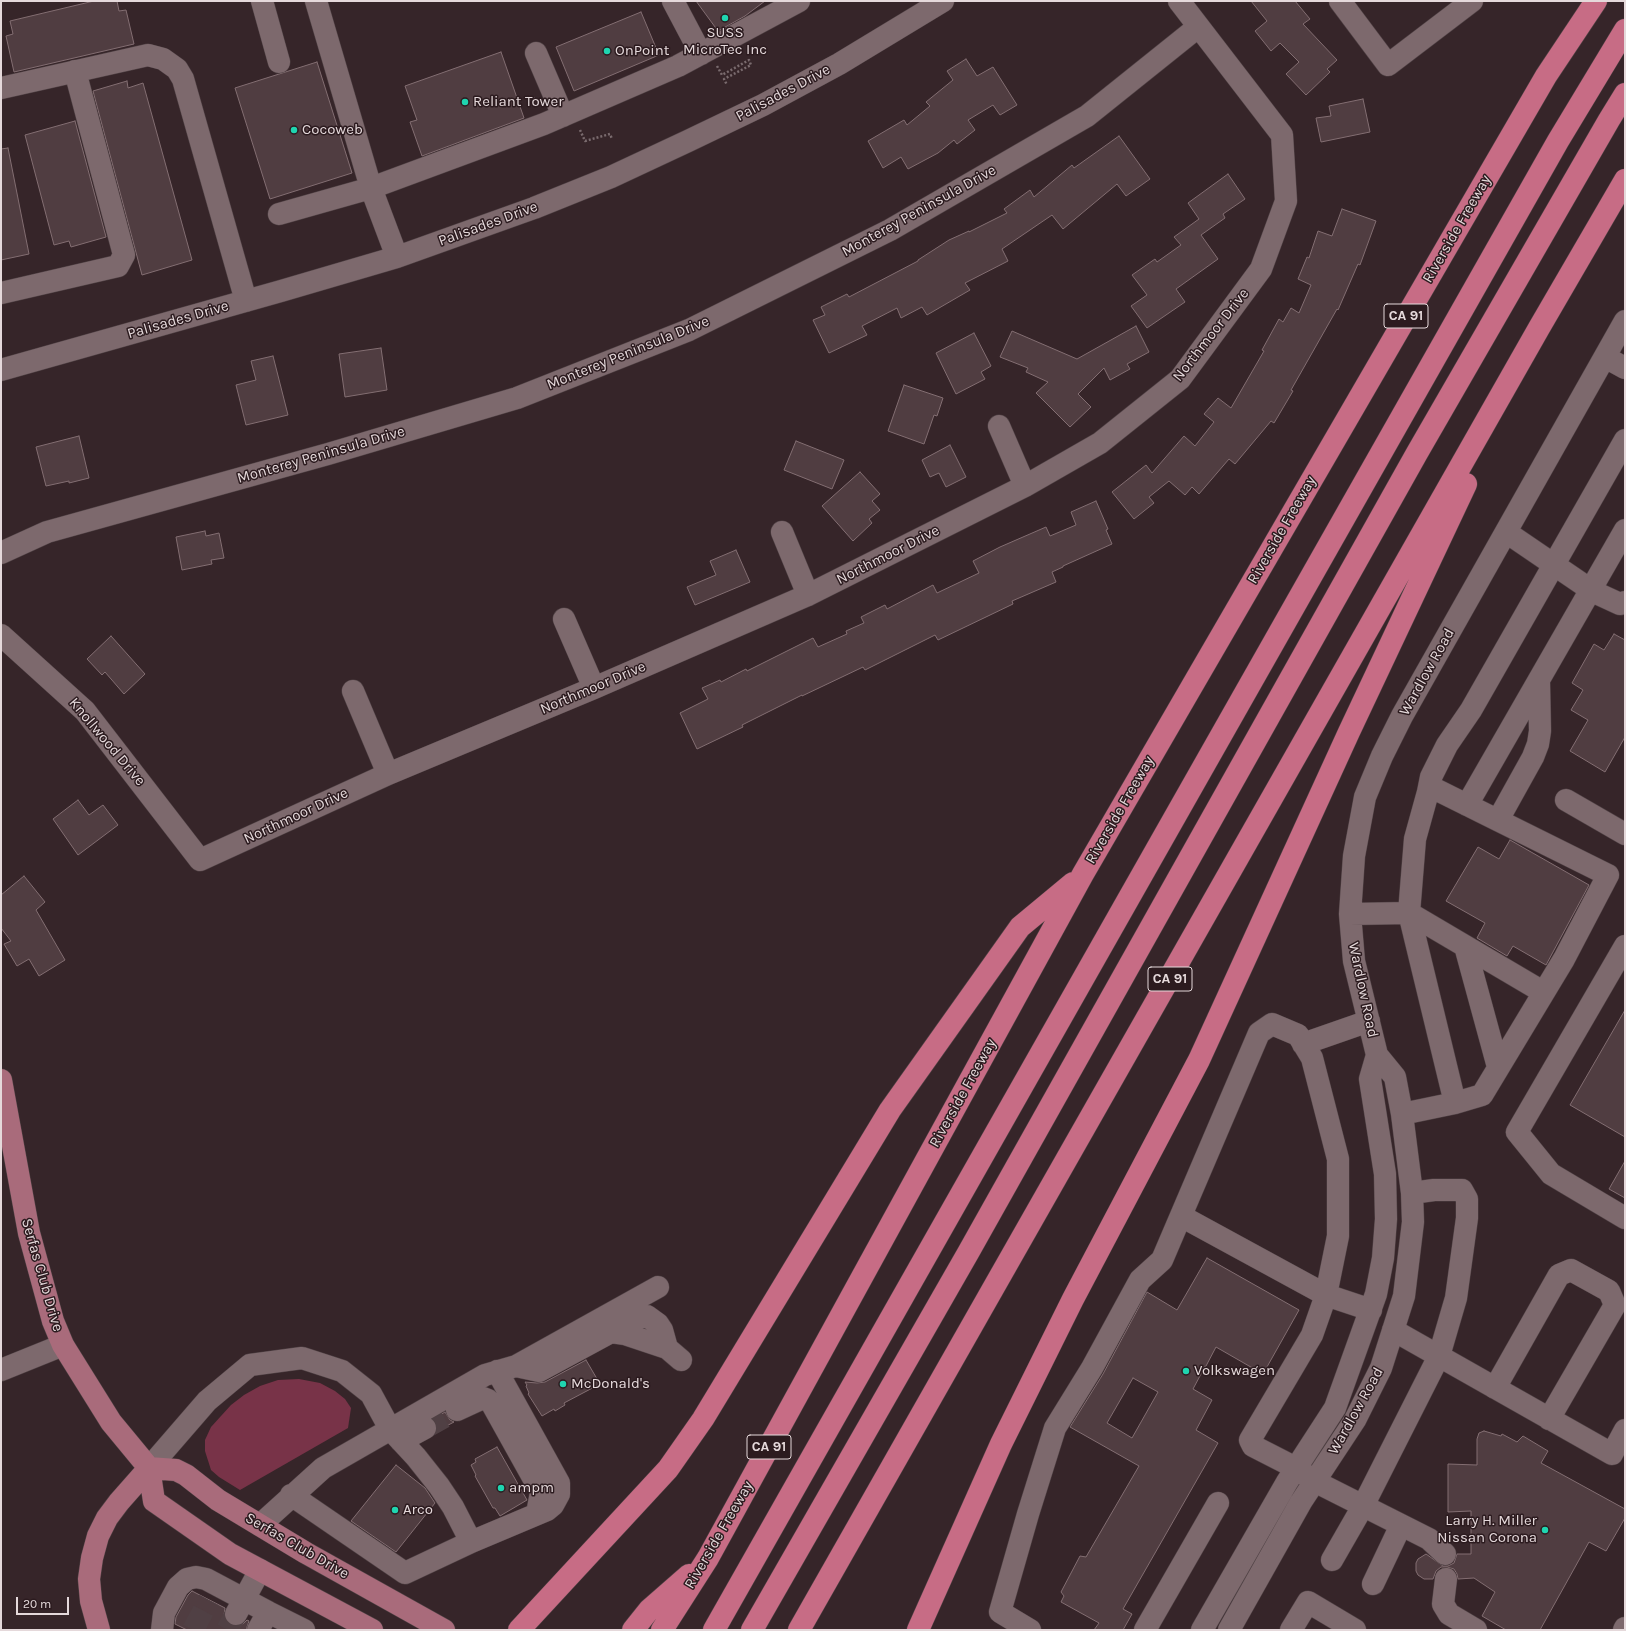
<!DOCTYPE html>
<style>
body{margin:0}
#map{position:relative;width:1626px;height:1631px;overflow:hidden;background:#362529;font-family:Karla,sans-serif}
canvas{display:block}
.frame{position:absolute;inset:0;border:2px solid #e5d9db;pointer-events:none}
.scale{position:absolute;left:16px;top:1597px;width:53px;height:18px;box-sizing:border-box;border:2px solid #e5d9db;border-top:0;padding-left:5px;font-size:12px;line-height:14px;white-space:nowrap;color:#e5d9db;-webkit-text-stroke:3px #2c1b1f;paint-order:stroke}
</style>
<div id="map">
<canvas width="1626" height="1631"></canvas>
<div class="frame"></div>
<div class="scale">20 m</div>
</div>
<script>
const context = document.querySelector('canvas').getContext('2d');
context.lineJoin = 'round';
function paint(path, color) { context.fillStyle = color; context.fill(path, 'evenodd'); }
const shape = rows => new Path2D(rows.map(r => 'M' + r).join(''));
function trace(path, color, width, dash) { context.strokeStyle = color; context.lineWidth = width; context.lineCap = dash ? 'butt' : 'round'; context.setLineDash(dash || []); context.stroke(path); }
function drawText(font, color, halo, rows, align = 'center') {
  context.font = font + ' Karla,sans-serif'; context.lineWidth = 3; context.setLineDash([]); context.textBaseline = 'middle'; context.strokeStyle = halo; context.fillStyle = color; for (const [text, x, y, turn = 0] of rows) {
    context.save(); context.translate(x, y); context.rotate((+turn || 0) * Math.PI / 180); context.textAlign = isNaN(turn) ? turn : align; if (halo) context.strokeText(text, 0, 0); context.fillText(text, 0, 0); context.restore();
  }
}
paint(shape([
 [299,1379,320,1383,335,1391,345,1399,351,1408,348,1428,240,1490,219,1477,211,1470,205,1451,205,1440,211,1427,231,1405,244,1395,260,1386,278,1380]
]), '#783348');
const building = shape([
 [94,1,117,1,119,11,126,10,134,44,14,72,6,36,13,34,10,21,94,1],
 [696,1,765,1,745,16,718,31,696,1],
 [1251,1,1295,1,1310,19,1303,24,1337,60,1327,69,1330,72,1306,95,1286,74,1299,62,1280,43,1271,51,1255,31,1267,21,1251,1],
 [641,12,659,55,574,91,556,47,641,12],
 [501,52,524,118,422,156,410,122,417,120,405,86,501,52],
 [966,59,977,76,993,67,1017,105,1000,115,993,105,968,120,975,130,957,144,954,140,938,153,908,169,901,157,883,168,868,141,904,120,907,125,930,106,926,102,953,80,947,71,966,59],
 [317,62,352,173,270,199,235,88,317,62],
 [127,81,128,88,143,83,192,260,142,275,93,91,127,81],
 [1363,99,1370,132,1321,142,1316,118,1331,116,1329,106,1363,99],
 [75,121,106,237,71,247,69,241,54,245,25,135,75,121],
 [1119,136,1150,179,1126,196,1117,184,1063,229,1052,215,1002,249,1008,261,965,283,970,290,927,315,922,307,901,318,897,308,862,326,867,335,829,353,813,320,825,315,821,307,847,294,849,297,918,261,918,260,949,240,969,231,969,232,1007,213,1004,209,1030,190,1034,197,1072,165,1074,168,1119,136],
 [8,148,29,254,1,260,1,149,8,148],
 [1228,174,1245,199,1223,214,1225,218,1201,235,1218,259,1176,289,1185,302,1147,328,1131,306,1147,295,1132,275,1155,259,1157,262,1181,245,1174,237,1199,219,1188,203,1228,174],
 [1342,209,1376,221,1360,265,1358,264,1338,310,1337,309,1291,390,1293,391,1274,423,1271,421,1235,464,1229,459,1199,494,1192,487,1185,495,1169,481,1149,497,1154,503,1134,519,1112,492,1146,465,1152,473,1184,436,1195,446,1214,422,1204,414,1218,398,1231,408,1264,351,1262,350,1279,319,1283,322,1291,308,1299,313,1311,285,1298,279,1307,257,1309,258,1318,231,1332,236,1342,209],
 [1136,326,1149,352,1127,364,1130,369,1110,380,1104,368,1078,394,1091,407,1070,427,1036,393,1048,382,1026,372,1028,368,1000,357,1012,331,1077,359,1136,326],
 [974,333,991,366,981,372,985,379,956,394,936,353,974,333],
 [381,348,387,390,345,397,339,354,381,348],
 [273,356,288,415,246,425,236,385,256,380,251,361,273,356],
 [904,385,943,398,937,416,934,415,924,444,888,431,904,385],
 [79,436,89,478,69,483,69,481,46,486,36,447,79,436],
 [796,441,844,460,832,489,784,470,796,441],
 [950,445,966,477,946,487,939,473,930,477,922,460,950,445],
 [860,472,880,494,872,501,880,510,869,519,872,523,853,541,822,506,860,472],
 [1096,501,1108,529,1106,530,1112,544,1063,566,1063,567,1052,572,1056,582,1012,601,1013,604,938,640,935,635,865,670,863,667,802,696,802,695,742,725,743,727,697,749,680,713,708,699,702,688,720,680,721,682,746,669,747,671,813,638,818,647,847,634,846,631,864,623,861,617,885,605,887,609,933,585,937,593,979,573,973,561,1000,547,1046,527,1050,536,1076,525,1071,512,1096,501],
 [205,531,206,536,219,533,224,558,211,560,212,564,182,570,176,537,205,531],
 [736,550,750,582,695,605,687,587,716,575,710,561,736,550],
 [1614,634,1625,640,1625,737,1605,772,1570,751,1588,720,1571,710,1583,690,1572,683,1594,644,1604,650,1614,634],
 [111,636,145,674,124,694,105,672,102,675,87,659,111,636],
 [78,800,89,815,103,805,118,825,78,855,53,819,78,800],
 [1510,840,1589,885,1546,965,1513,946,1507,956,1477,938,1485,923,1446,901,1478,847,1499,859,1510,840],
 [24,876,45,902,36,910,65,960,39,976,29,959,17,966,4,944,11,941,1,928,1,895,24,876],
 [1625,1010,1625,1137,1570,1105,1625,1010],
 [1625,1161,1625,1198,1609,1189,1625,1161],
 [1207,1258,1299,1310,1263,1374,1216,1347,1206,1366,1201,1369,1201,1374,1193,1389,1212,1400,1196,1430,1218,1443,1123,1609,1132,1614,1123,1630,1094,1630,1099,1623,1061,1602,1064,1596,1061,1592,1080,1556,1086,1557,1139,1466,1070,1427,1103,1374,1147,1292,1177,1310,1207,1258],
 [1133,1378,1158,1392,1132,1438,1107,1423,1133,1378],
 [586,1360,600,1384,564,1403,565,1405,555,1411,554,1409,542,1416,528,1394,529,1393,526,1386,527,1385,525,1382,537,1383,545,1382,586,1360],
 [445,1412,450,1420,454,1422,437,1431,436,1422,433,1419,445,1412],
 [1484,1431,1501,1436,1502,1434,1517,1442,1523,1436,1548,1451,1541,1463,1625,1509,1625,1518,1606,1551,1589,1542,1540,1630,1506,1630,1482,1616,1495,1592,1474,1578,1458,1579,1457,1574,1454,1569,1447,1567,1441,1567,1436,1571,1433,1579,1424,1579,1418,1575,1416,1571,1416,1563,1418,1559,1426,1554,1443,1566,1448,1566,1454,1563,1457,1554,1471,1554,1471,1511,1448,1512,1448,1464,1477,1465,1477,1439,1479,1433,1484,1431],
 [497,1447,527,1500,500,1516,495,1508,493,1508,475,1476,476,1475,471,1465,476,1462,475,1459,497,1447],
 [396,1465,425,1488,435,1503,396,1552,351,1521,396,1465],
 [192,1591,225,1608,224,1615,225,1620,230,1625,237,1626,243,1624,247,1620,249,1621,246,1630,187,1630,175,1624,176,1617,188,1595,192,1591]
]);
paint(building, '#503d41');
trace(building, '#836e72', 1);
trace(shape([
 [425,1428,457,1410],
 [193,1630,209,1600],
 [227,1630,236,1614]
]), '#504044', 22, [22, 11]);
const minor = shape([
 [262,1,279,62],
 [316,1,371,188,397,257],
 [673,1,701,54],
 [1340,1,1388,65,1472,1],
 [536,53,563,116],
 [1,88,148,55,163,59,177,69,183,79,246,301],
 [279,214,371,188,544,124,678,66,799,1],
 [1,293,118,266,124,255,75,71],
 [1605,357,1625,368],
 [1,370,281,291,397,257,534,208,611,177,688,141,763,105,839,64,943,1],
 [999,426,1025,486],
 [782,532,808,595],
 [1506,532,1594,592,1620,604,1625,602],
 [1,553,47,532,328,454,517,398,689,330,890,230,1087,116,1198,27],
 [564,619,594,688],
 [1,635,85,711,200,860,388,774,594,688,808,595,1025,486,1100,443,1180,379,1261,269,1286,201,1282,135,1179,1],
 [353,691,388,774],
 [1428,792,1431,777,1447,745,1471,710,1625,440],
 [1566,800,1625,834],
 [1467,805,1625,530],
 [1498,820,1533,757,1538,744,1540,731,1539,681],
 [1350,914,1409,913,1455,1103,1402,1114],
 [1465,946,1498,1067],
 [1625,946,1517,1132,1551,1174,1625,1218],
 [1303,1044,1369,1021],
 [1455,1103,1482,1095,1564,959,1608,875,1437,790,1428,792,1415,839,1409,913,1543,992],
 [1181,1216,1326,1295,1371,1310],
 [1393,1330,1612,1454,1625,1430],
 [611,1332,633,1319,647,1316,658,1324,662,1330,667,1348],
 [516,1366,539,1371,611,1332,625,1334,667,1348,681,1360],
 [1,1370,63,1345],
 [1495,1388,1559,1275,1571,1270,1609,1291,1615,1305,1549,1419],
 [457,1410,483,1398,488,1400,492,1404,541,1492,537,1514],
 [401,1441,425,1428],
 [149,1468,207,1401,250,1365,302,1358,342,1371,371,1394,390,1429,416,1457,439,1486,453,1507,471,1542],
 [291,1495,405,1573,471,1542,547,1510,553,1505,559,1494,559,1483,497,1371],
 [260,1525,323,1468,485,1375,516,1366,658,1287],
 [1332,1560,1363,1506,1439,1356,1456,1298,1467,1218,1467,1199,1462,1190,1434,1190,1412,1193],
 [1446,1579,1443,1604,1449,1614,1476,1630],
 [1373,1584,1401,1525],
 [268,1612,304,1630],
 [236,1614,260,1570],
 [162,1630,164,1613,178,1587,187,1579,196,1577,206,1579,268,1612,258,1630],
 [1030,1630,1000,1612,1028,1514,1055,1428,1092,1368,1140,1280,1162,1260,1259,1033,1272,1024,1298,1035,1312,1058,1338,1159,1338,1236,1326,1295,1312,1335,1250,1440,1253,1446,1296,1468,1314,1481,1429,1539,1445,1554],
 [1145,1630,1218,1503],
 [1202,1630,1287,1482,1335,1408,1376,1294,1383,1258,1386,1219,1385,1174,1370,1079,1377,1055],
 [1229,1630,1301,1502,1355,1420,1381,1368,1404,1296,1413,1222,1412,1193,1402,1114,1395,1077,1377,1055,1354,961,1350,914,1354,856,1365,797,1382,756,1402,716,1625,321],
 [1291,1630,1308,1602,1355,1630],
 [1624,1630,1625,1628]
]);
const major = shape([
 [1,1080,29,1233,53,1321,63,1345,111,1422,149,1468,154,1501,230,1554,372,1630],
 [149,1468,176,1470,186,1475,218,1500,306,1553,444,1630],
 [99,1630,91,1601,89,1579,92,1558,98,1536,107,1518,119,1502,149,1468]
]);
const highway = shape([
 [519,1630,668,1469,703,1419,890,1110,1020,927,1073,883],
 [633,1630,649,1610,689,1575],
 [662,1630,708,1558,1083,874,1546,76,1596,1],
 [714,1630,1558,141,1625,30],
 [752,1630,968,1253,1417,453,1609,120,1625,94],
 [799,1630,1539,328,1625,180],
 [918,1630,1001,1444,1073,1299,1199,1060,1349,732,1466,484]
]);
trace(minor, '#514346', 23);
trace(major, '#514346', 23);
trace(highway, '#514346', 23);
trace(shape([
 [717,66,722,75,749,60,751,65,724,79,727,85],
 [529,100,535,98],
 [580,130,585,141,610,134,612,139]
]), '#7a6b6e', 2.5, [2, 2]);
trace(minor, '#7d696d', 22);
trace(major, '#a96b7b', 22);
trace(highway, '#c76c85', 22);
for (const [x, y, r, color] of [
 [725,18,4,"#1fd5b0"],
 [607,51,4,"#1fd5b0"],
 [465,102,4,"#1fd5b0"],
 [294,130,4,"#1fd5b0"],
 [1186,1371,4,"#1fd5b0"],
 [563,1384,4,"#1fd5b0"],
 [501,1488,4,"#1fd5b0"],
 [395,1510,4,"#1fd5b0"],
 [1545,1530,4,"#1fd5b0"]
]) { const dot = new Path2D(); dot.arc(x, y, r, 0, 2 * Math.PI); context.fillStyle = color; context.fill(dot); trace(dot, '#2c1b1f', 1.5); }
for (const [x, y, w] of [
 [1406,316,44],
 [1170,979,44],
 [769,1447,44]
]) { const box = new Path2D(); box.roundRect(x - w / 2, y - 12, w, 24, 3); context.fillStyle = '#2c1b1f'; context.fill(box); trace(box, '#e5d9db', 1); }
drawText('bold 14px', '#e5d9db', null, [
 ["CA 91",1406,316],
 ["CA 91",1170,979],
 ["CA 91",769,1447]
]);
drawText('15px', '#e5d9db', '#2c1b1f', [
 ["SUSS",725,33,"center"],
 ["MicroTec Inc",725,50,"center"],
 ["OnPoint",615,51],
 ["Reliant Tower",473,102],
 ["Cocoweb",302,130],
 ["Volkswagen",1194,1371],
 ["McDonald's",571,1384],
 ["ampm",509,1488],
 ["Arco",403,1510],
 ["Larry H. Miller",1537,1521,"right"],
 ["Nissan Corona",1537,1538,"right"]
], 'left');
drawText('15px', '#e5d9db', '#2c1b1f', [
 ["Palisades Drive",783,93,-28],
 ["Monterey Peninsula Drive",919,211,-29],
 ["Palisades Drive",488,224,-20],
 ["Riverside Freeway",1457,229,-60],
 ["Palisades Drive",178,320,-16],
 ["Northmoor Drive",1211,335,-52],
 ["Monterey Peninsula Drive",628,353,-22],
 ["Monterey Peninsula Drive",321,455,-16],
 ["Riverside Freeway",1282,530,-60],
 ["Northmoor Drive",888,555,-27],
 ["Wardlow Road",1427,672,-61],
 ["Northmoor Drive",593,688,-23],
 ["Knollwood Drive",107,742,50],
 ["Riverside Freeway",1120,810,-60],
 ["Northmoor Drive",296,816,-25],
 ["Wardlow Road",1363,990,78],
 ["Riverside Freeway",963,1093,-61],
 ["Serfas Club Drive",42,1275,74],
 ["Wardlow Road",1356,1411,-61],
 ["Riverside Freeway",719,1535,-60],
 ["Serfas Club Drive",297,1546,30]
]);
</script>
